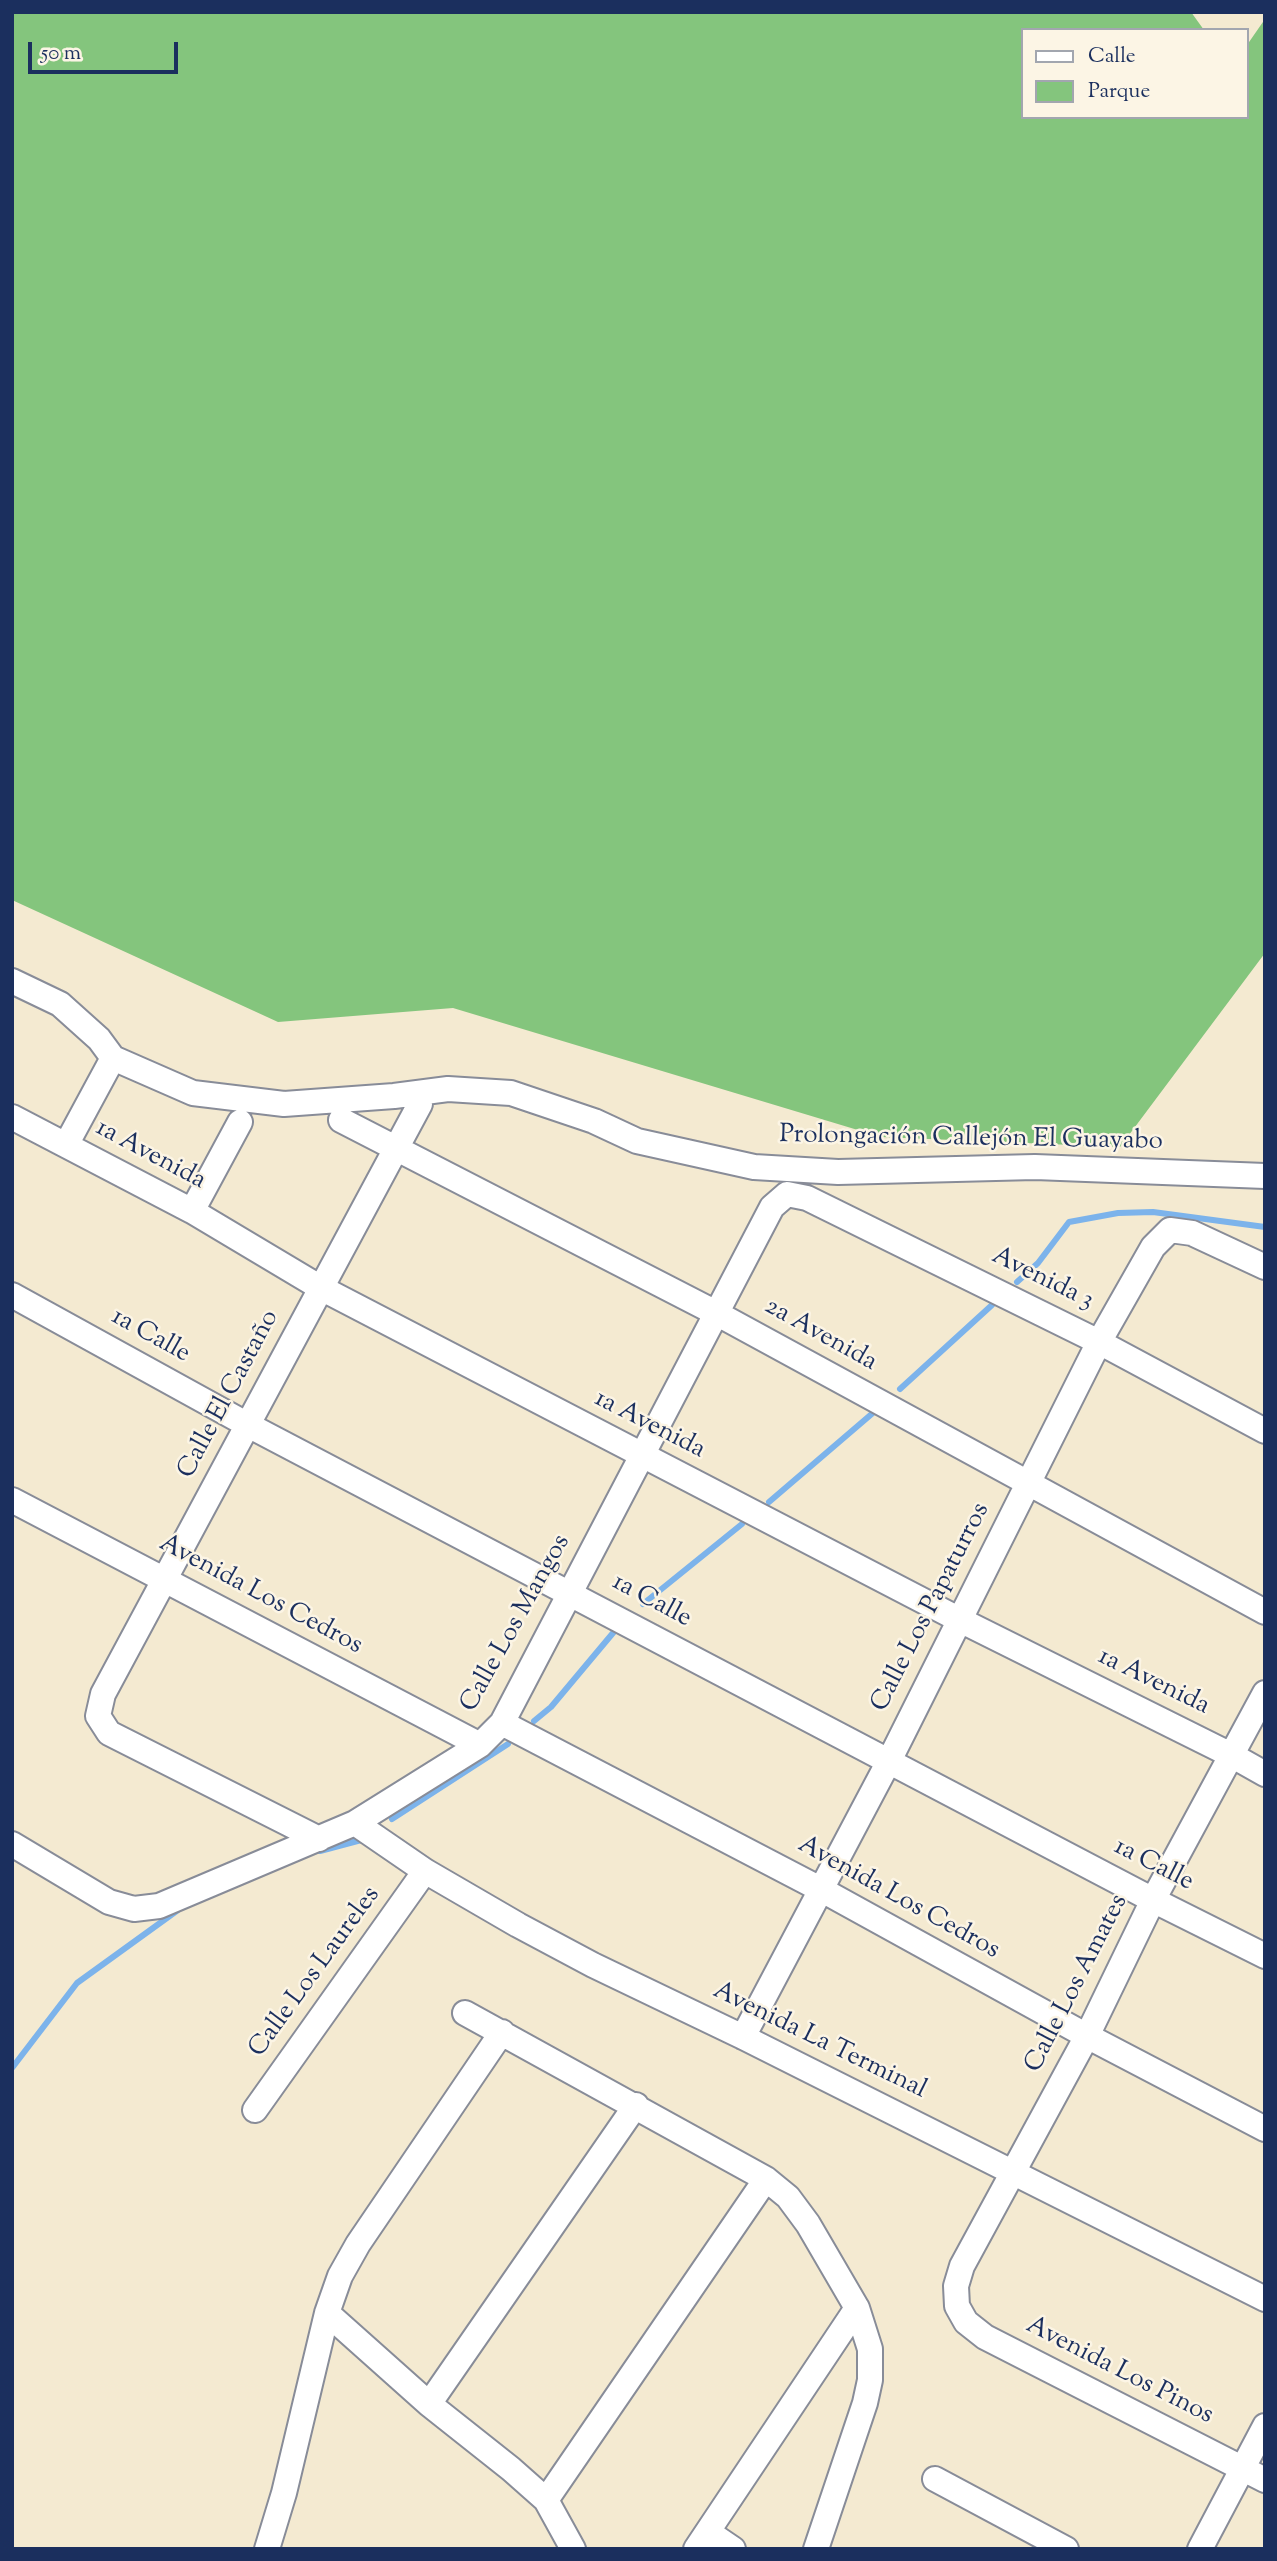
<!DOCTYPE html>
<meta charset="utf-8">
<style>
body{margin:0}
#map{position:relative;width:1277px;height:2561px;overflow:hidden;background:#f4ead1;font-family:"Sorts Mill Goudy",serif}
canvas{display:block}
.frame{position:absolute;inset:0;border:14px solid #1b2f5e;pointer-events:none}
.legend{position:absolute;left:1021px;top:28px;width:228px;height:91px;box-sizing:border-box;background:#fcf5e5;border:2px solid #a2a6af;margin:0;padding:9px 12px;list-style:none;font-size:21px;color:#1b2f5e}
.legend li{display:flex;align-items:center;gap:14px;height:35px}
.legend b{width:35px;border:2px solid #a2a6af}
.scale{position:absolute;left:28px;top:42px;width:150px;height:32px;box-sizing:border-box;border:4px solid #1b2f5e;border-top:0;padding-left:9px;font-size:21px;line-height:24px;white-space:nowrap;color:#1b2f5e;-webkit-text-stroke:5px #fcf5e5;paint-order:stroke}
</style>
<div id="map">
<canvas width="1277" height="2561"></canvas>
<div class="frame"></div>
<ul class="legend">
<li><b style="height:9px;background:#fff"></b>Calle</li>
<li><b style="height:19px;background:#84c57d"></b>Parque</li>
</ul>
<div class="scale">50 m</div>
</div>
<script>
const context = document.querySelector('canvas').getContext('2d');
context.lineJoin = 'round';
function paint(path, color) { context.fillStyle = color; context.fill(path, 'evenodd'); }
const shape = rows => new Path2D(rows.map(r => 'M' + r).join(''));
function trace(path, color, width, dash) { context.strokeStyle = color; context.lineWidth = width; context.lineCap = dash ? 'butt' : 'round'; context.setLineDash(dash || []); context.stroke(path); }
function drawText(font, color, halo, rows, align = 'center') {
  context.font = font + ' "Sorts Mill Goudy",serif'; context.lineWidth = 5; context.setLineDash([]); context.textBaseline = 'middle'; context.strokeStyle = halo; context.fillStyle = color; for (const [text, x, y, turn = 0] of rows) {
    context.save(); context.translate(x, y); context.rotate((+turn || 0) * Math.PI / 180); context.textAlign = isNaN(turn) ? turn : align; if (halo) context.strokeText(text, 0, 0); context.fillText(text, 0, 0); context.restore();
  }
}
paint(shape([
 [12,12,1191,12,1204,30,1023,30,1023,117,1247,117,1247,45,1265,19,1265,953,1120,1147,881,1137,453,1008,278,1022,12,900]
]), '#84c57d');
trace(shape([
 [1017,1282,1038,1263,1069,1222,1118,1213,1153,1212,1265,1227],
 [900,1389,992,1305],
 [769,1502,874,1412],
 [643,1604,742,1524],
 [534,1721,551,1707,618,1627],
 [392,1819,508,1744],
 [320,1851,365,1839],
 [12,2068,77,1983,178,1910]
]), '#7cb3eb', 6);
const minor = shape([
 [12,981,60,1004,99,1039,113,1058,193,1093,284,1104,394,1096,448,1089,511,1093,594,1121,637,1141,754,1167,838,1172,1035,1167,1265,1176],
 [12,1117,192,1211,321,1288,960,1620,1233,1756,1265,1774],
 [341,1120,716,1313,1265,1612],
 [66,1145,113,1058],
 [192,1211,240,1122],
 [12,1295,248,1425,1153,1900,1265,1956],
 [12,1500,480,1745],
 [1265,1693,1153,1900,1087,2036,962,2266,956,2286,957,2306,966,2322,985,2337,1265,2480],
 [502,1723,822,1890,1087,2036,1265,2129],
 [355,1823,425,1871,518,1925,593,1965,743,2037,1265,2299],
 [319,1839,109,1733,98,1716,103,1694,420,1104],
 [12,1844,109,1902,134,1909,159,1906,355,1823,480,1745,502,1723,772,1207,787,1194,807,1198,1099,1342,1265,1431],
 [465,2013,766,2179,788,2197,808,2224,857,2308,870,2349,870,2380,865,2403,816,2549],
 [743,2037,889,1761,1099,1342,1153,1247,1170,1230,1192,1233,1265,1267],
 [255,2110,425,1871],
 [327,2313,429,2404,511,2469,546,2500,573,2549],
 [429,2404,636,2105],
 [935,2479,1066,2549],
 [546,2500,766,2179],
 [708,2532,733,2549],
 [267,2549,284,2493,327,2313,340,2276,358,2244,502,2032],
 [696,2549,857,2308],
 [1200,2549,1265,2426]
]);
trace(minor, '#888c98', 28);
trace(minor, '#fff', 24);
drawText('26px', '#1b2f5e', '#fcf5e5', [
 ["Prolongación Callejón El Guayabo",971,1140,1],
 ["1a Avenida",150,1156,28],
 ["Avenida 3",1042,1280,26],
 ["2a Avenida",820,1336,29],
 ["1a Calle",150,1337,29],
 ["Calle El Castaño",230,1395,-62],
 ["1a Avenida",649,1426,27],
 ["Avenida Los Cedros",260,1596,28],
 ["1a Calle",651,1602,28],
 ["Calle Los Papaturros",932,1608,-63],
 ["Calle Los Mangos",517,1624,-61],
 ["1a Avenida",1153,1683,26],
 ["1a Calle",1153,1866,27],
 ["Avenida Los Cedros",898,1899,29],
 ["Calle Los Laureles",316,1973,-54],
 ["Calle Los Amates",1078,1984,-63],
 ["Avenida La Terminal",819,2042,26],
 ["Avenida Los Pinos",1119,2372,27]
]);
</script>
